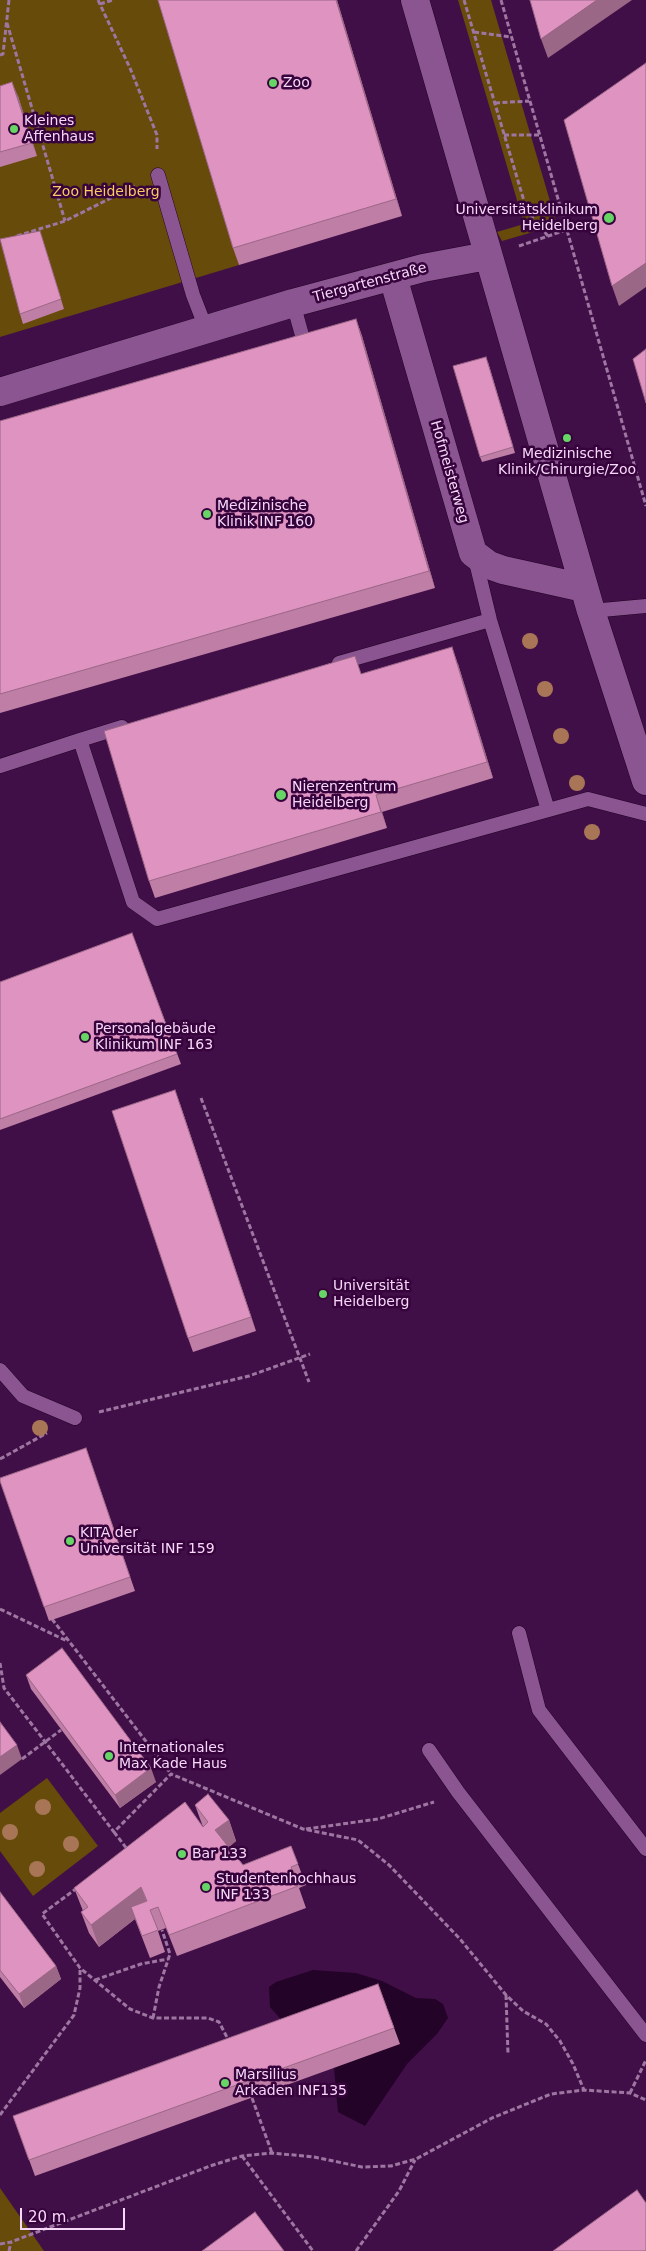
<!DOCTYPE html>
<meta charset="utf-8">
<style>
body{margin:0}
#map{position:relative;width:646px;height:2251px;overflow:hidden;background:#410f47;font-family:"DejaVu Sans",sans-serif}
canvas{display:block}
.scale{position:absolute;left:20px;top:2208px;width:105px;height:22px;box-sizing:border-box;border:2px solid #f6d8f8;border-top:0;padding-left:6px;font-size:15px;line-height:18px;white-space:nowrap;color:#f6d8f8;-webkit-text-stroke:4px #36033c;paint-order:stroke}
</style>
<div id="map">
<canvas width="646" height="2251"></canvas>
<div class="scale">20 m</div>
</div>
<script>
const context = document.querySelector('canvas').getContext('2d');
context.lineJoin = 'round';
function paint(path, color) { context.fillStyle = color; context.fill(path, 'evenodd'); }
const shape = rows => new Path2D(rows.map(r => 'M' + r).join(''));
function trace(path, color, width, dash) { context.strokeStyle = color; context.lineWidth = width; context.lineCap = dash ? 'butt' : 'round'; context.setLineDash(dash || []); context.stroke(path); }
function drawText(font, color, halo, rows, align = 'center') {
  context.font = font + ' "DejaVu Sans",sans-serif'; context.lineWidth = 5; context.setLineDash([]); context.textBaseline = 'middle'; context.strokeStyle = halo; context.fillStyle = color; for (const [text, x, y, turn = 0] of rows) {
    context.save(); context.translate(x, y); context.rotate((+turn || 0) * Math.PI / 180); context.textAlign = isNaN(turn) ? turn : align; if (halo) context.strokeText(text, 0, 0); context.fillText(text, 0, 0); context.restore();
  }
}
paint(shape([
 [0,0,159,0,239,265,0,337],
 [458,0,491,0,557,225,502,241,497,232,524,224],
 [47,1778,98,1846,33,1896,0,1851,0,1813],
 [0,2188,44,2251,0,2251]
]), '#664b0b');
paint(shape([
 [313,1970,356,1973,382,1981,416,1998,435,1999,443,2004,448,2018,437,2034,407,2064,365,2126,338,2112,334,2068,293,2033,270,2007,269,1987,276,1982]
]), '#240328');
const service = shape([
 [158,175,193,295,207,331],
 [293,303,307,353],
 [475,558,490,620,548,810],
 [591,611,646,606],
 [339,663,490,620],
 [122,727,80,740,133,902,157,919,588,799,646,814],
 [0,766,80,740],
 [0,1370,23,1396,75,1418],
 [519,1633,539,1710,646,1849],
 [429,1750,458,1792,646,2035]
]);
const minor = shape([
 [415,0,591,611,646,781],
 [393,277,473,553,489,565,503,570,584,588],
 [0,392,293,303,423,268,487,256]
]);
trace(service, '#230027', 15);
trace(minor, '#230027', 29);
trace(shape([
 [98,0,130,68,157,135,157,149],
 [464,0,527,211,548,236],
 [501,0,646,506],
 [100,4,113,0],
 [7,23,65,221],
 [474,32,511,37],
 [0,55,3,54,9,0],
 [495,103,529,101],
 [504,135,539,135],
 [17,236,65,221,135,186],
 [519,246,566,230],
 [201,1098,309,1382],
 [99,1412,249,1376,310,1354],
 [0,1459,47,1433],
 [0,1609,67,1641],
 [52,1619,171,1774],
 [0,1663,4,1688,114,1832,171,1774,303,1829,358,1840,389,1865,460,1939,506,1995,523,2011,546,2024,560,2041,573,2064,584,2090],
 [306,1829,378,1819,434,1802],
 [114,1832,127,1849],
 [77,1888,42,1914,80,1968,130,2009,153,2018,208,2018,219,2022,230,2043],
 [95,1980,141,1964,168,1959],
 [506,1995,508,2054],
 [153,2018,159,1987,170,1954,162,1930],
 [630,2093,646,2060],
 [252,2098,272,2153],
 [0,2115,74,2015,80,1988,80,1969],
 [242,2156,313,2251],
 [0,2244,11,2242,210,2166,242,2156,272,2153,314,2157,362,2167,391,2166,416,2159,492,2118,551,2094,584,2090,630,2093,646,2100],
 [9,2251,11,2242],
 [356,2251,399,2191,415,2160]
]), '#9e76a2', 3, [5, 2.5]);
trace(service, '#8a5590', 14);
trace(minor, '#8a5590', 28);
trace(shape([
 [22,1759,61,1730]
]), '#9e76a2', 3, [5, 2.5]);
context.fillStyle = '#a87657';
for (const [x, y] of [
 [530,641],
 [545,689],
 [561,736],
 [577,783],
 [592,832],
 [40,1428],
 [43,1807],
 [10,1832],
 [71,1844],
 [37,1869]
]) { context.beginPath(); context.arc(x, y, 8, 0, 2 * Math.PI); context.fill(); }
paint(shape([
 [158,0,337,0,402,216,239,265,233,248],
 [0,86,18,96,37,156,0,167],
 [40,231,64,309,23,324,20,314],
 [356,319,362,336,435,588,0,713,0,421],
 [488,362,515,453,482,462,480,457],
 [458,664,493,778,382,812,387,828,155,898,149,881,362,674],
 [132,933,181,1064,0,1130,0,982],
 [180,1104,256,1331,193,1352,188,1338],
 [86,1448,135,1591,49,1621,0,1481],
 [26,1675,156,1782,120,1808,31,1689],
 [195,1805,229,1820,236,1841,229,1847,243,1865,291,1846,306,1885,299,1888,306,1908,177,1956,166,1928,158,1931,165,1952,150,1958,135,1919,99,1947,89,1933,81,1912,83,1911,74,1888,203,1827],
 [0,1892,56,1966,61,1979,24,2008,0,1977],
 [378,1984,400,2044,35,2176,13,2116]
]), '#bf7ea5');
paint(shape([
 [336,0,337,0,402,216,396,199],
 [597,0,632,0,548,58,541,39],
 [12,82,18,96,37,156,32,143],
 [646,263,646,287,619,306,612,286],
 [356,319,362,336,435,588,429,571],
 [452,647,458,664,493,778,487,762],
 [376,795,382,812,387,828,381,812],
 [175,1090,180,1104,256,1331,251,1317],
 [17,1745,22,1759,0,1775,0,1757],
 [151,1768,156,1782,120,1808,115,1795],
 [229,1820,236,1841,223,1852,215,1830],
 [141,1887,149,1908,99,1947,91,1925],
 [56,1966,61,1979,24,2008,19,1994]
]), '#9b6786');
const building = shape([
 [158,0,336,0,396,199,233,248,158,0],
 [530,0,597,0,541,39,530,0],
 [646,63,646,263,612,286,564,120,646,63],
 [12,82,32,143,0,152,0,86,12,82],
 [40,231,61,299,20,314,0,239,40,231],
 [356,319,429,571,0,694,0,421,356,319],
 [646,349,646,403,633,359,646,349],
 [486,357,513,447,480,457,453,366,486,357],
 [452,647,487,762,376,795,381,812,149,881,104,731,355,656,361,674,452,647],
 [132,933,177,1054,0,1119,0,982,132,933],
 [175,1090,251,1317,188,1338,112,1111,175,1090],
 [86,1448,130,1577,44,1607,0,1481,0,1478,86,1448],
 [62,1648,151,1768,115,1795,26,1675,62,1648],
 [0,1722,17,1745,0,1757,0,1722],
 [208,1794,229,1820,215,1830,243,1865,291,1846,298,1864,291,1867,298,1886,169,1935,158,1907,150,1910,158,1930,142,1936,131,1907,147,1901,141,1887,91,1925,81,1912,88,1907,74,1888,185,1802,203,1827,208,1822,195,1805,208,1794],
 [0,1892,56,1966,19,1994,0,1970,0,1892],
 [378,1984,394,2028,29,2160,13,2116,378,1984],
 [637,2190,646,2203,646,2251,553,2251,637,2190],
 [255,2212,284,2251,202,2251,255,2212]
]);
paint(building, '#de93c0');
trace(building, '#9b6786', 1);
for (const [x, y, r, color] of [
 [273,83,5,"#67d466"],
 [14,129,5,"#67d466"],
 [609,218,6,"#67d466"],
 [567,438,5,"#67d466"],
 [207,514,5,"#67d466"],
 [281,795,6,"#67d466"],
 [85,1037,5,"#67d466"],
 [323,1294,5,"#67d466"],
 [70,1541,5,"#67d466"],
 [109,1756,5,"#67d466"],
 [182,1854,5,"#67d466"],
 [206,1887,5,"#67d466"],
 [225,2083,5,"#67d466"]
]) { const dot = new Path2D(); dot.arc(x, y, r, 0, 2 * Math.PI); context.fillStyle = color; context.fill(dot); trace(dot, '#36033c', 2); }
drawText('14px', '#f6d8f8', '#36033c', [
 ["Zoo",283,83],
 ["Kleines",24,121],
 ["Affenhaus",24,137],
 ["Universitätsklinikum",598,210,"right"],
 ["Heidelberg",598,226,"right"],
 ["Medizinische",567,454,"center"],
 ["Klinik/Chirurgie/Zoo",567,470,"center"],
 ["Medizinische",217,506],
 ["Klinik INF 160",217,522],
 ["Nierenzentrum",292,787],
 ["Heidelberg",292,803],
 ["Personalgebäude",95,1029],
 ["Klinikum INF 163",95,1045],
 ["Universität",333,1286],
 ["Heidelberg",333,1302],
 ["KITA der",80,1533],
 ["Universität INF 159",80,1549],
 ["Internationales",119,1748],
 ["Max Kade Haus",119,1764],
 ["Bar 133",192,1854],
 ["Studentenhochhaus",216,1879],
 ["INF 133",216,1895],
 ["Marsilius",235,2075],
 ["Arkaden INF135",235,2091]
], 'left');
drawText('14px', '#fcca64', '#36033c', [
 ["Zoo Heidelberg",106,192]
]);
drawText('14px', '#f6d8f8', '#36033c', [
 ["Tiergartenstraße",370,283,-15],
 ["Hofmeisterweg",449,472,74]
]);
</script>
